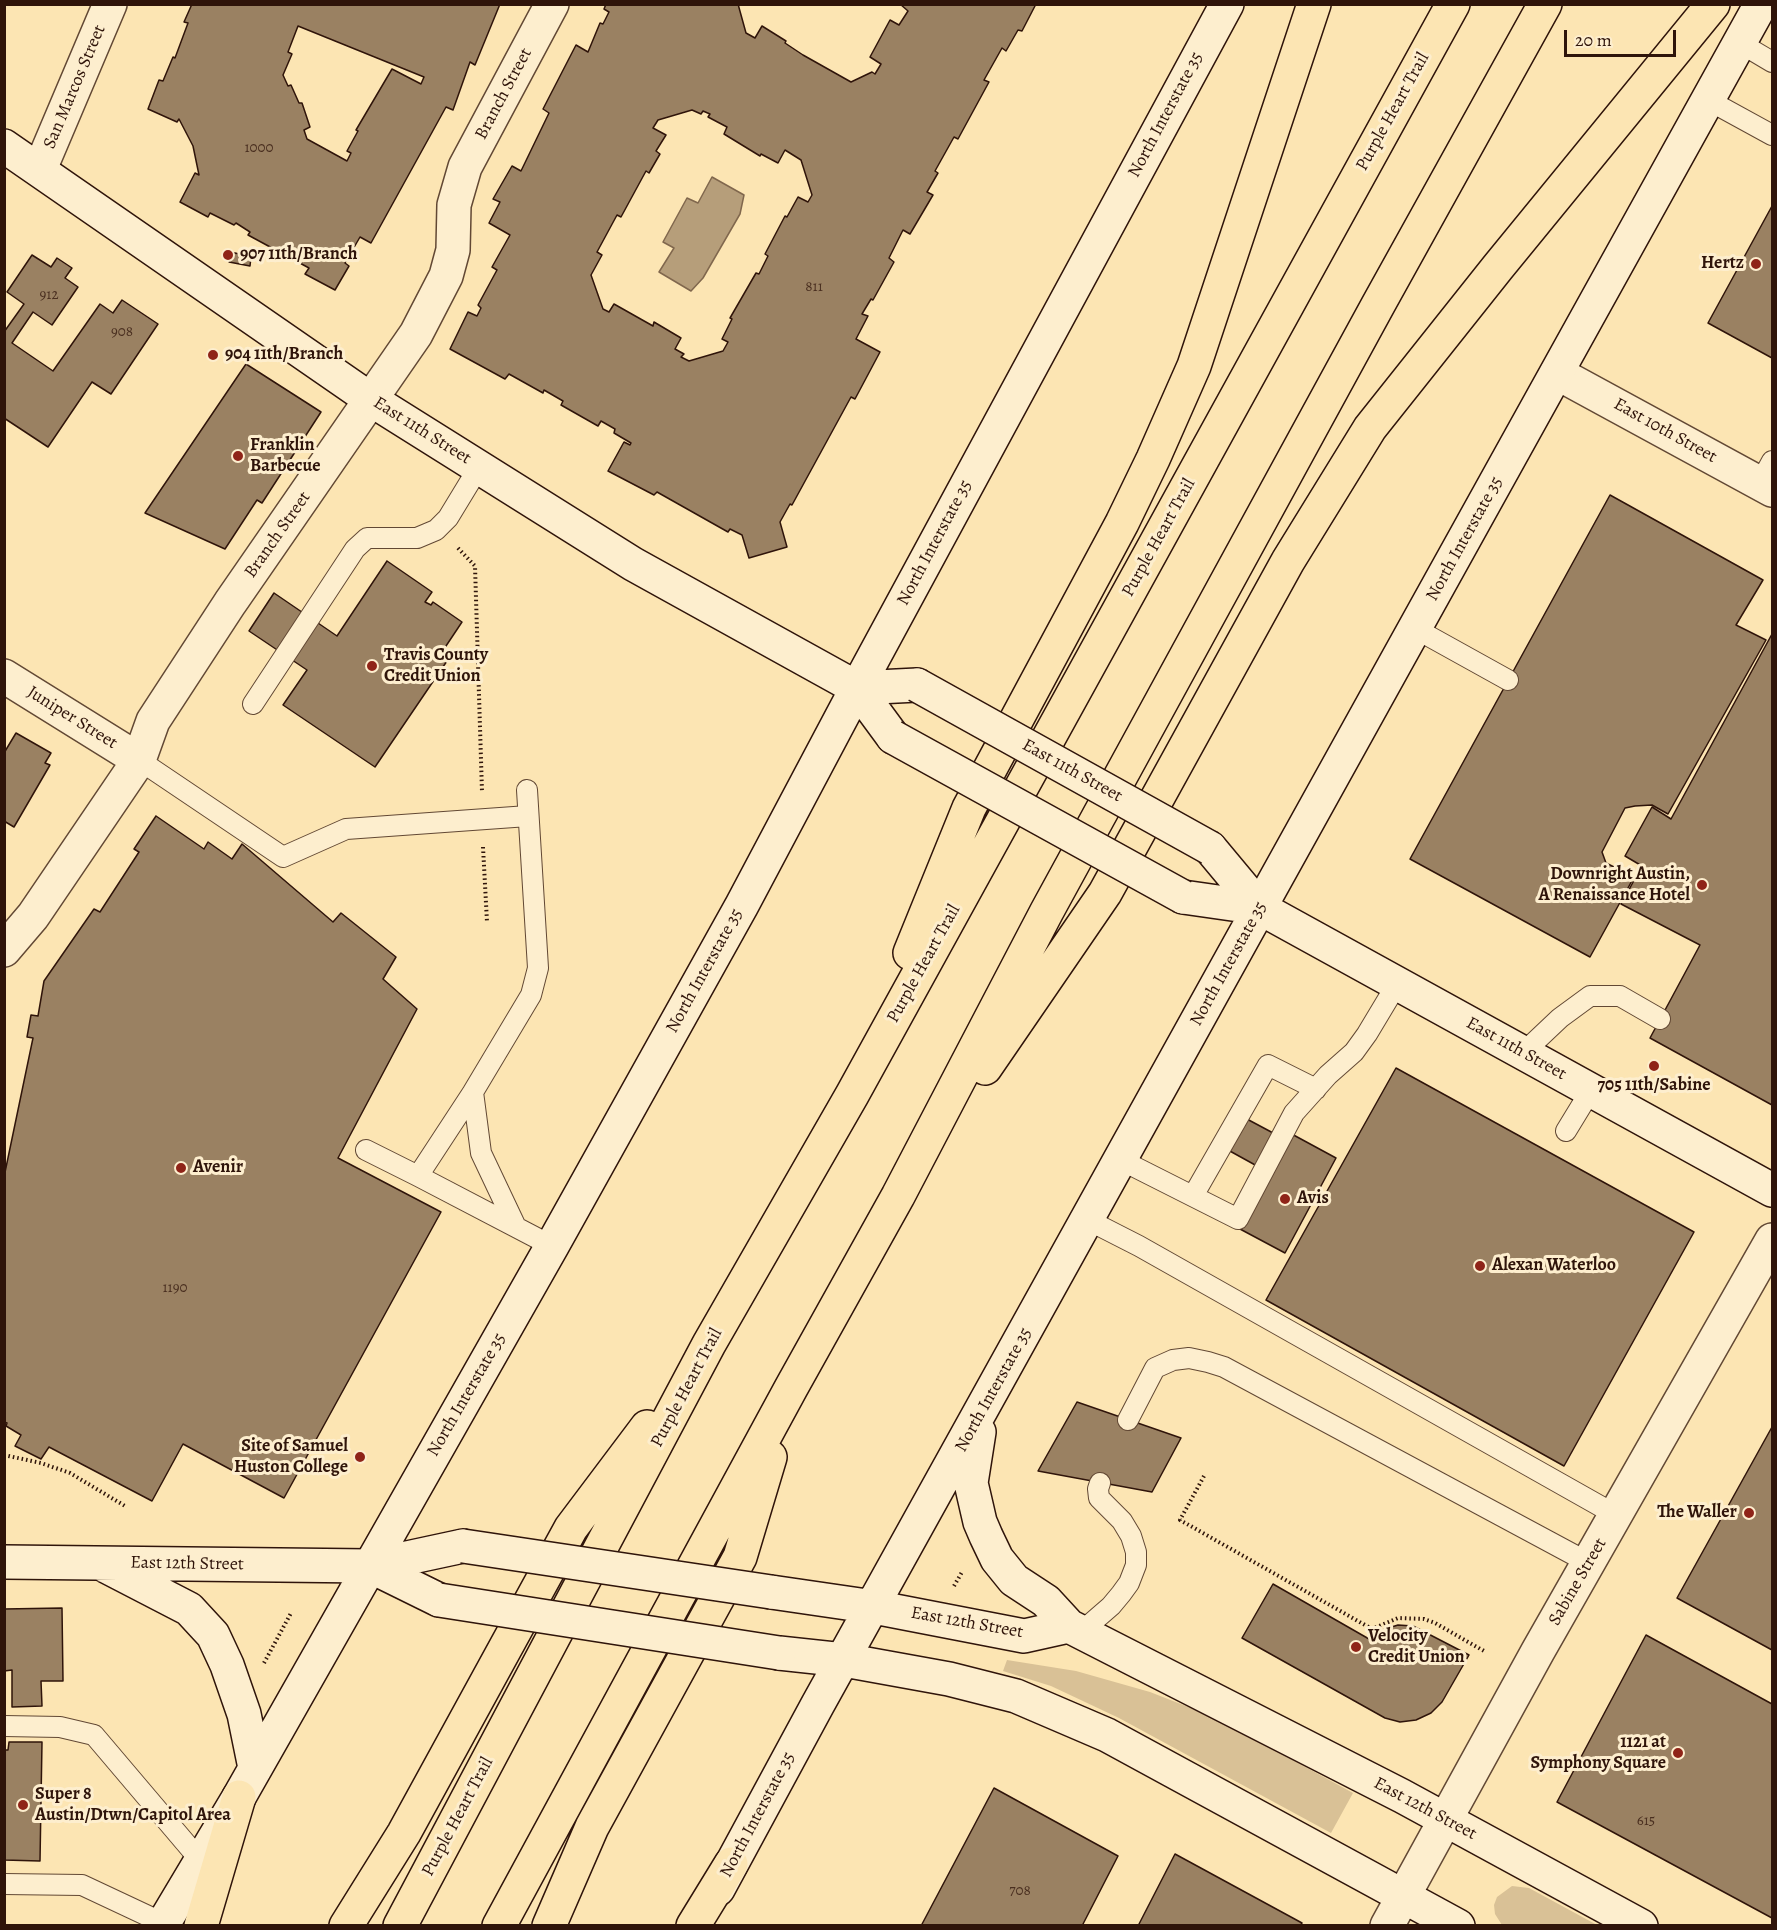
<!DOCTYPE html>
<style>
body{margin:0}
#map{position:relative;width:1777px;height:1930px;overflow:hidden;background:#fce5b3;font-family:Alegreya,serif}
canvas{display:block}
.frame{position:absolute;inset:0;border:6px solid #2f140a;pointer-events:none}
.scale{position:absolute;left:1564px;top:30px;width:112px;height:27px;box-sizing:border-box;border:3px solid #2f140a;border-top:0;padding-left:8px;font-size:18px;line-height:21px;white-space:nowrap;color:#2f140a;-webkit-text-stroke:4px #fdeece;paint-order:stroke}
</style>
<div id="map">
<canvas width="1777" height="1930"></canvas>
<div class="frame"></div>
<div class="scale">20 m</div>
</div>
<script>
const context = document.querySelector('canvas').getContext('2d');
context.lineJoin = 'round';
function paint(path, color) { context.fillStyle = color; context.fill(path, 'evenodd'); }
const shape = rows => new Path2D(rows.map(r => 'M' + r).join(''));
function trace(path, color, width, dash) { context.strokeStyle = color; context.lineWidth = width; context.lineCap = dash ? 'butt' : 'round'; context.setLineDash(dash || []); context.stroke(path); }
function drawText(font, color, halo, rows, align = 'center') {
  context.font = font + ' Alegreya,serif'; context.lineWidth = 6; context.setLineDash([]); context.textBaseline = 'middle'; context.strokeStyle = halo; context.fillStyle = color; for (const [text, x, y, turn = 0] of rows) {
    context.save(); context.translate(x, y); context.rotate((+turn || 0) * Math.PI / 180); context.textAlign = isNaN(turn) ? turn : align; if (halo) context.strokeText(text, 0, 0); context.fillText(text, 0, 0); context.restore();
  }
}
paint(shape([
 [1007,1660,1076,1671,1150,1692,1214,1717,1353,1793,1331,1833,1119,1718,1051,1686,1003,1671],
 [1512,1886,1529,1888,1597,1925,1502,1925,1495,1914,1494,1905,1497,1897]
]), '#d9c196');
const water = shape([
 [712,177,744,195,740,214,703,278,691,291,659,272,674,248,663,242,687,198,698,203,712,177]
]);
paint(water, '#b69e7a');
trace(water, '#80674d', 1.5);
const building = shape([
 [192,4,500,4,475,65,470,62,453,110,446,107,371,243,360,237,345,263,349,266,335,290,305,274,309,268,248,235,250,232,236,223,234,225,210,213,208,217,180,202,195,173,199,175,193,146,179,119,177,122,148,109,159,80,163,81,173,57,175,58,188,23,184,22,192,4],
 [298,26,424,77,421,84,392,69,356,130,358,131,347,151,351,153,347,161,307,139,304,130,310,127,302,103,299,103,291,85,288,86,283,75,292,54,288,52,298,26],
 [606,4,738,4,746,33,755,38,762,26,786,41,785,43,803,55,851,82,872,72,875,74,881,64,870,57,890,20,899,25,908,11,900,4,1036,4,1022,31,1018,30,1006,51,1002,48,984,80,989,82,958,139,954,137,935,171,938,173,927,192,933,195,910,234,903,230,889,258,894,262,873,300,871,299,862,314,868,316,856,339,880,352,855,399,851,397,792,505,790,504,780,522,787,547,749,558,742,535,730,529,728,532,657,492,654,495,608,471,624,442,630,445,631,443,614,433,615,429,601,421,598,426,561,405,563,401,544,390,543,393,509,374,505,379,450,349,468,312,477,316,481,308,478,305,497,270,492,267,510,235,489,223,500,202,493,199,512,166,521,171,549,113,543,109,576,45,588,52,600,23,603,24,609,12,604,9,606,4],
 [692,110,701,114,703,111,710,114,708,117,727,127,724,134,760,156,761,154,778,163,785,150,801,160,812,195,808,202,798,197,787,217,785,216,765,254,768,256,759,274,756,273,730,318,732,319,722,339,728,342,723,351,689,361,681,357,684,354,675,349,681,338,654,322,653,326,614,304,609,312,603,309,591,275,602,255,597,252,617,215,621,217,646,171,649,173,660,154,656,151,666,135,653,128,658,120,692,110],
 [1772,206,1772,358,1708,323,1772,206],
 [231,252,251,257,250,266,229,262,231,252],
 [32,255,51,267,57,258,72,268,65,278,78,287,52,325,33,312,12,343,53,371,100,304,113,313,122,300,158,324,111,394,92,382,48,447,4,418,4,332,24,304,7,292,32,255],
 [246,364,321,412,262,503,257,500,225,549,145,513,246,364],
 [1610,495,1763,580,1736,625,1766,640,1668,814,1652,805,1635,806,1625,808,1602,852,1606,863,1634,877,1590,957,1410,859,1610,495],
 [387,561,432,592,425,602,431,605,433,602,462,622,442,652,439,649,435,654,447,661,375,767,283,705,307,670,249,631,274,593,337,636,387,561],
 [1772,634,1772,1105,1650,1038,1700,945,1621,904,1642,866,1625,856,1652,807,1671,819,1772,634],
 [16,733,51,753,45,763,50,765,14,827,4,821,4,753,16,733],
 [156,816,204,849,208,842,232,859,242,844,333,922,341,913,396,957,383,979,417,1009,338,1158,441,1212,284,1498,183,1444,152,1501,49,1447,41,1459,15,1446,21,1435,6,1426,7,1423,4,1422,4,1177,33,1038,27,1037,31,1015,38,1016,44,981,94,909,100,912,139,852,134,849,156,816],
 [1396,1068,1694,1232,1564,1466,1266,1300,1396,1068],
 [1245,1118,1275,1134,1257,1166,1228,1150,1245,1118],
 [1288,1132,1336,1158,1285,1253,1240,1229,1272,1169,1288,1132],
 [1077,1402,1181,1438,1152,1492,1038,1471,1077,1402],
 [1772,1427,1772,1650,1677,1598,1772,1427],
 [1273,1584,1369,1639,1382,1630,1398,1625,1413,1626,1469,1655,1442,1702,1431,1713,1416,1720,1400,1722,1385,1718,1242,1638,1273,1584],
 [62,1608,63,1681,41,1681,42,1706,12,1707,12,1670,4,1671,4,1609,62,1608],
 [1646,1635,1772,1704,1772,1918,1557,1802,1646,1635],
 [9,1742,42,1742,40,1861,4,1860,4,1750,8,1750,9,1742],
 [994,1788,1118,1856,1082,1926,921,1926,994,1788],
 [1175,1854,1302,1923,1300,1926,1138,1926,1175,1854]
]);
paint(building, '#9a8162');
trace(building, '#2f140a', 1.5);
const lane = shape([
 [1740,43,1772,62],
 [1708,100,1772,135],
 [1760,483,1772,461],
 [1416,629,1508,680],
 [253,704,355,549,367,538,417,538,436,530,448,518,479,467],
 [139,760,283,857,346,829,528,816],
 [1523,1053,1560,1018,1590,996,1620,996,1660,1019],
 [1566,1131,1591,1090],
 [366,1150,418,1176,552,1246],
 [1121,1160,1238,1219,1294,1113,1328,1075,1354,1052,1367,1034,1397,984],
 [418,1176,473,1092],
 [1193,1196,1268,1065,1316,1089],
 [1088,1220,1139,1246,1616,1515],
 [516,1227,481,1153,473,1092,531,995,538,968,527,790],
 [1128,1420,1155,1368,1173,1360,1189,1358,1208,1362,1224,1367,1589,1563],
 [1081,1632,1111,1606,1121,1594,1129,1583,1136,1565,1136,1552,1131,1536,1122,1521,1099,1498,1098,1489,1100,1483],
 [4,1726,60,1727,94,1735,200,1860],
 [4,1884,82,1885,163,1923]
]);
const street = shape([
 [40,169,110,4],
 [1557,373,1772,490],
 [4,676,139,760],
 [4,950,33,916,139,760,153,721,230,603,416,334,446,276,453,250,454,205,465,167,552,4],
 [1387,1926,1538,1651,1772,1240]
]);
const secondary = shape([
 [4,146,370,399,633,564,857,688,893,737],
 [857,688,917,685],
 [1210,848,1260,908],
 [1183,897,1260,908,1772,1190],
 [979,1432,971,1483,980,1522,986,1536,997,1559,1014,1580,1046,1601,1069,1626],
 [4,1562,370,1566,463,1546],
 [104,1565,189,1609,213,1635,227,1665,244,1714,255,1768],
 [370,1566,439,1600],
 [771,1592,874,1607,1024,1636,1069,1626,1402,1796,1641,1926],
 [779,1653,844,1660,949,1679,1016,1696,1107,1735,1458,1926],
 [718,1889,818,1704,1761,4],
 [162,1926,239,1797,552,1246,742,905,857,688,1227,4]
]);
const highway = shape([
 [910,953,969,808,1122,523,1153,459,1194,366,1314,4],
 [985,1068,1105,893,1288,561,1370,428,1498,267,1713,4],
 [201,1926,239,1797],
 [346,1926,404,1833,571,1528,647,1427],
 [400,1926,709,1344,852,1095,1453,4],
 [499,1926,791,1388,898,1196,1047,911,1378,305,1545,4],
 [549,1926,592,1827,740,1557,770,1457],
 [693,1926,731,1864]
]);
trace(lane, '#624834', 22);
trace(street, '#624834', 36);
trace(secondary, '#2f140a', 36);
trace(highway, '#2f140a', 36);
trace(shape([
 [458,548,475,566,482,792],
 [483,847,487,922],
 [4,1455,41,1463,70,1473,125,1506],
 [1204,1476,1180,1520,1372,1629,1398,1618,1424,1619,1435,1623,1484,1651],
 [954,1586,962,1572],
 [264,1663,291,1613]
]), '#2f140a', 4, [1.5, 3]);
trace(lane, '#fdeece', 20);
trace(street, '#fdeece', 33);
trace(secondary, '#fdeece', 33);
trace(highway, '#fce5b3', 33);
const secondaryBridge = shape([
 [917,685,1210,848],
 [893,737,1183,897],
 [463,1546,771,1592],
 [439,1600,779,1653]
]);
trace(secondaryBridge, '#2f140a', 36, []);
trace(secondaryBridge, '#fdeece', 33);
for (const [x, y, r, color] of [
 [228,255,6,"#8f2418"],
 [1756,264,6,"#8f2418"],
 [213,355,6,"#8f2418"],
 [238,456,6,"#8f2418"],
 [372,666,6,"#8f2418"],
 [1702,885,6,"#8f2418"],
 [1654,1066,6,"#8f2418"],
 [181,1168,6,"#8f2418"],
 [1285,1199,6,"#8f2418"],
 [1480,1266,6,"#8f2418"],
 [360,1457,6,"#8f2418"],
 [1749,1513,6,"#8f2418"],
 [1356,1647,6,"#8f2418"],
 [1678,1753,6,"#8f2418"],
 [23,1805,6,"#8f2418"]
]) { const dot = new Path2D(); dot.arc(x, y, r, 0, 2 * Math.PI); context.fillStyle = color; context.fill(dot); trace(dot, '#fdeece', 2); }
drawText('15px', '#4a2f20', null, [
 ["1000",259,148],
 ["811",814,287],
 ["912",49,295],
 ["908",122,332],
 ["1190",175,1288],
 ["615",1646,1821],
 ["708",1020,1891]
]);
drawText('18px', '#2f140a', '#fdeece', [
 ["San Marcos Street",75,87,-67],
 ["Branch Street",504,94,-62],
 ["Purple Heart Trail",1393,112,-61],
 ["North Interstate 35",1166,115,-62],
 ["East 11th Street",422,431,32],
 ["East 10th Street",1665,431,29],
 ["Branch Street",278,535,-55],
 ["Purple Heart Trail",1159,538,-61],
 ["North Interstate 35",1465,539,-61],
 ["North Interstate 35",935,543,-62],
 ["Juniper Street",72,718,32],
 ["East 11th Street",1072,771,29],
 ["Purple Heart Trail",924,964,-61],
 ["North Interstate 35",1229,964,-61],
 ["North Interstate 35",705,971,-61],
 ["East 11th Street",1516,1049,29],
 ["Purple Heart Trail",687,1388,-62],
 ["North Interstate 35",994,1390,-61],
 ["North Interstate 35",467,1395,-60],
 ["East 12th Street",187,1564,1],
 ["Sabine Street",1578,1582,-60],
 ["East 12th Street",967,1623,10],
 ["East 12th Street",1425,1809,28],
 ["North Interstate 35",758,1815,-62],
 ["Purple Heart Trail",458,1817,-62]
]);
drawText('bold 18px', '#2f140a', '#fdeece', [
 ["907 11th/Branch",240,255],
 ["Hertz",1744,264,"right"],
 ["904 11th/Branch",225,355],
 ["Franklin",250,446],
 ["Barbecue",250,467],
 ["Travis County",384,656],
 ["Credit Union",384,677],
 ["Downright Austin,",1690,875,"right"],
 ["A Renaissance Hotel",1690,896,"right"],
 ["705 11th/Sabine",1654,1086,"center"],
 ["Avenir",193,1168],
 ["Avis",1297,1199],
 ["Alexan Waterloo",1492,1266],
 ["Site of Samuel",348,1447,"right"],
 ["Huston College",348,1468,"right"],
 ["The Waller",1737,1513,"right"],
 ["Velocity",1368,1637],
 ["Credit Union",1368,1658],
 ["1121 at",1666,1743,"right"],
 ["Symphony Square",1666,1764,"right"],
 ["Super 8",35,1795],
 ["Austin/Dtwn/Capitol Area",35,1816]
], 'left');
</script>
